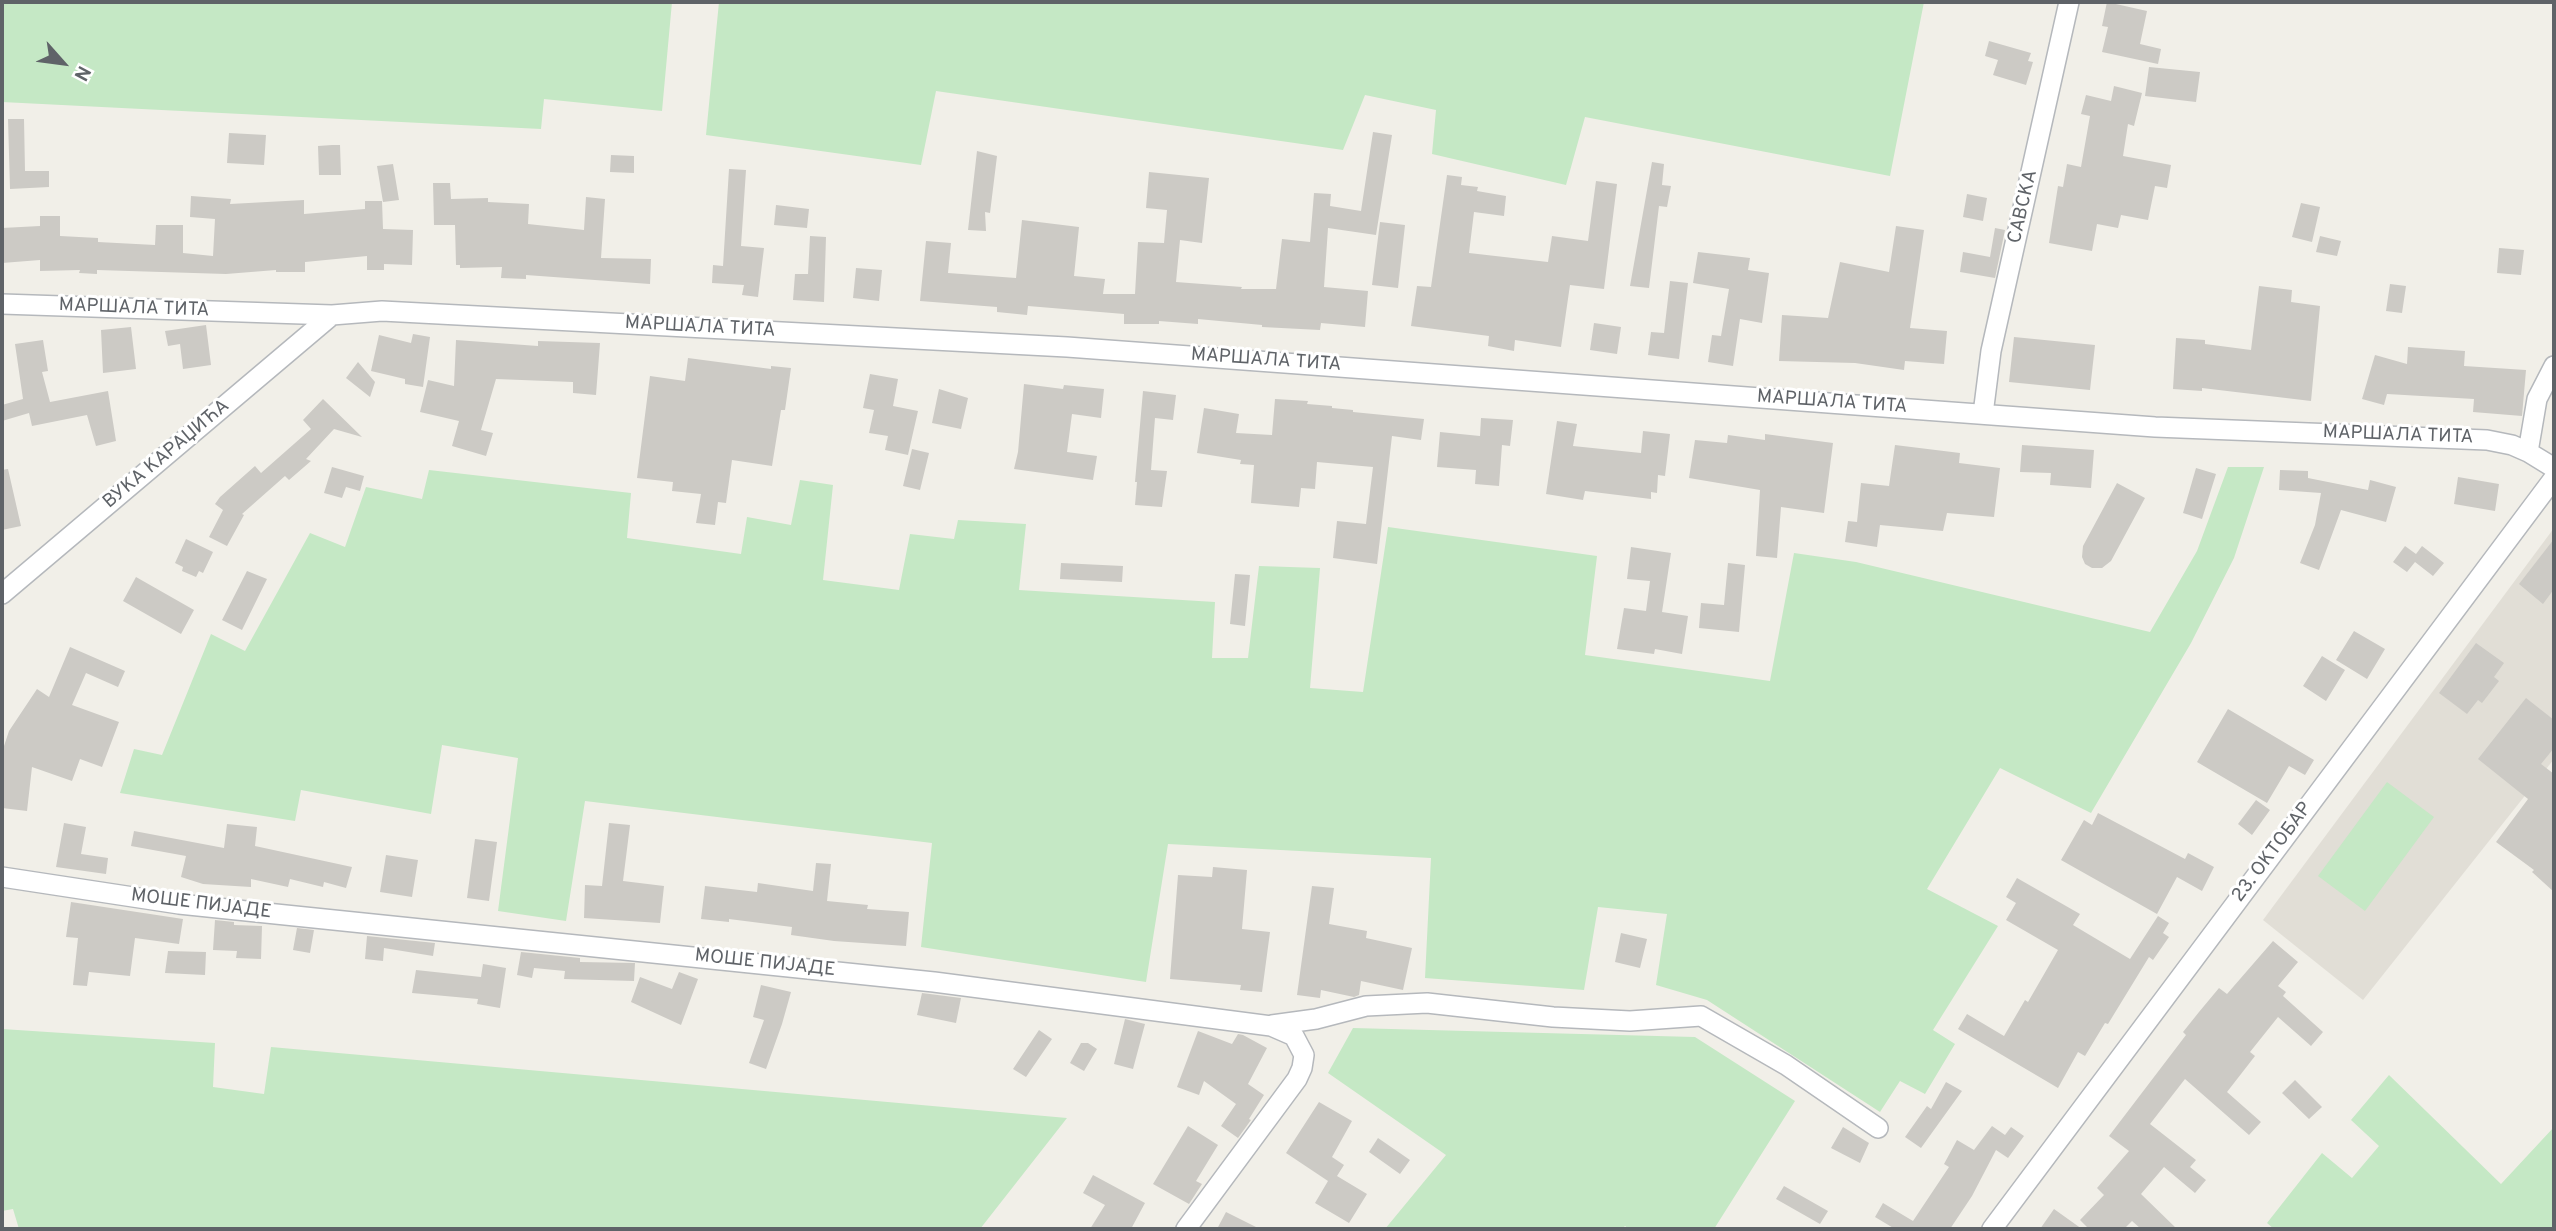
<!DOCTYPE html>
<meta charset="utf-8">
<style>
body{margin:0}
#map{position:relative;width:2556px;height:1231px;overflow:hidden;background:#f1efe8;font-family:Overpass,sans-serif}
canvas{display:block}
.frame{position:absolute;inset:0;border:4px solid #5f6368;pointer-events:none}
.north{position:absolute;left:28px;top:28px;width:70px;height:70px;-webkit-text-stroke:5px #fff;paint-order:stroke;rotate:118deg;font-size:19px;font-weight:700;line-height:28px;text-align:center;color:#5f6368}
.north::after{content:'';display:block;margin:auto;width:24px;height:32px;background:#5f6368;clip-path:polygon(50% 0,100% 100%,50% 72%,0 100%)}
</style>
<div id="map">
<canvas width="2556" height="1231"></canvas>
<div class="frame"></div>
<div class="north">N</div>
</div>
<script>
const context = document.querySelector('canvas').getContext('2d');
context.lineJoin = 'round';
function paint(path, color) { context.fillStyle = color; context.fill(path, 'evenodd'); }
const shape = rows => new Path2D(rows.map(r => 'M' + r).join(''));
function trace(path, color, width, dash) { context.strokeStyle = color; context.lineWidth = width; context.lineCap = dash ? 'butt' : 'round'; context.setLineDash(dash || []); context.stroke(path); }
function drawText(font, color, halo, rows, align = 'center') {
  context.font = font + ' Overpass,sans-serif'; context.lineWidth = 6; context.setLineDash([]); context.textBaseline = 'middle'; context.strokeStyle = halo; context.fillStyle = color; for (const [text, x, y, turn = 0] of rows) {
    context.save(); context.translate(x, y); context.rotate((+turn || 0) * Math.PI / 180); context.textAlign = isNaN(turn) ? turn : align; if (halo) context.strokeText(text, 0, 0); context.fillText(text, 0, 0); context.restore();
  }
}
paint(shape([
 [2554,528,2554,759,2363,1000,2263,920]
]), '#e1ded6');
paint(shape([
 [2,2,672,2,662,111,544,99,541,129,2,102],
 [719,2,1924,2,1890,176,1585,117,1566,185,1432,154,1436,110,1365,95,1343,150,936,91,921,165,706,135],
 [2228,467,2264,467,2234,558,2191,643,2091,813,2000,768,1927,889,1998,926,1933,1030,1955,1044,1925,1094,1900,1081,1880,1112,1707,1000,1656,985,1667,914,1598,907,1584,990,1425,978,1431,858,1168,844,1146,982,921,947,932,843,585,801,566,921,498,911,518,758,442,745,431,814,301,790,295,821,120,793,134,749,162,755,211,634,245,651,310,533,345,547,366,487,422,499,429,470,631,493,627,538,741,554,747,517,791,525,800,480,833,485,823,580,899,590,910,534,954,539,958,520,1026,524,1019,590,1215,602,1212,658,1248,658,1259,566,1320,568,1310,688,1363,692,1388,527,1597,556,1585,655,1770,681,1794,553,1856,562,2150,632,2197,551],
 [2387,782,2434,817,2365,911,2318,876],
 [1353,1028,1695,1037,1795,1101,1714,1229,1629,1229,1625,1226,1622,1229,1385,1229,1446,1155,1328,1073],
 [2,1029,215,1043,213,1087,264,1094,271,1047,1067,1118,980,1229,19,1229,13,1209,2,1211],
 [2389,1075,2501,1184,2554,1127,2554,1229,2274,1229,2267,1223,2322,1153,2352,1178,2379,1146,2351,1120]
]), '#c5e8c5');
paint(shape([
 [2107,2,2147,11,2140,44,2161,49,2158,64,2102,52,2108,27,2102,26],
 [1989,41,2031,53,2028,61,2033,62,2026,85,1993,75,1998,60,1985,56],
 [2149,67,2200,72,2196,102,2145,96],
 [2114,86,2142,93,2134,126,2128,124,2123,156,2171,165,2167,188,2155,186,2148,220,2121,215,2118,228,2097,224,2092,251,2049,243,2058,186,2063,187,2067,164,2081,167,2090,116,2081,114,2086,95,2111,101],
 [8,119,24,119,25,171,49,171,49,187,10,189],
 [1373,132,1392,135,1376,235,1328,228,1324,287,1368,291,1365,327,1321,323,1320,330,1262,327,1262,325,1198,319,1198,324,1159,321,1159,324,1124,324,1124,314,1028,306,1027,315,997,312,997,307,920,301,926,241,951,243,948,273,1016,278,1022,220,1079,227,1074,276,1105,279,1103,294,1135,294,1138,242,1164,243,1167,210,1146,208,1149,172,1209,178,1202,243,1180,240,1176,282,1242,287,1241,289,1276,289,1282,239,1310,242,1314,193,1331,194,1330,206,1361,211],
 [229,133,266,135,264,165,227,163],
 [332,145,340,145,341,175,319,175,318,146],
 [977,151,997,156,990,213,985,212,986,231,968,230],
 [611,155,634,156,634,173,610,172],
 [1652,162,1664,164,1662,185,1671,186,1667,207,1659,206,1649,288,1630,286],
 [393,164,399,200,383,202,377,166],
 [729,169,746,170,741,246,764,248,758,297,742,295,744,285,712,283,713,265,723,266],
 [1447,175,1462,177,1461,185,1478,187,1477,191,1506,196,1504,216,1474,212,1469,253,1548,262,1552,236,1588,241,1596,181,1617,184,1604,289,1570,285,1561,347,1515,340,1514,351,1488,346,1489,336,1411,326,1417,286,1431,287],
 [433,183,450,183,451,199,488,198,488,202,529,204,528,224,584,230,586,197,605,199,601,258,651,259,650,284,526,275,526,279,501,278,502,267,460,268,460,265,456,265,455,225,434,225],
 [1967,194,1987,198,1983,221,1963,217],
 [191,196,231,199,230,204,304,200,304,214,365,209,365,201,382,201,383,229,413,230,412,265,384,264,384,270,367,270,367,256,305,262,305,272,276,272,276,270,226,274,97,270,97,274,79,273,80,270,40,271,40,260,2,263,2,228,40,226,40,216,60,216,60,236,98,238,98,242,155,245,156,225,183,225,183,253,213,256,215,219,190,217],
 [2301,203,2320,207,2312,242,2292,237],
 [776,205,809,209,807,228,774,225],
 [1380,222,1405,225,1398,288,1372,285],
 [1896,226,1924,230,1910,328,1947,331,1944,364,1905,361,1904,370,1855,363,1779,361,1782,315,1828,318,1840,262,1889,272],
 [1995,228,2005,230,1995,278,1960,272,1963,252,1990,257],
 [810,236,826,237,824,302,793,300,795,274,808,274],
 [2320,236,2341,241,2337,256,2316,252],
 [2499,248,2524,250,2521,275,2497,273],
 [1698,252,1750,258,1748,270,1769,273,1762,323,1740,319,1733,366,1708,362,1712,335,1721,336,1729,289,1693,283],
 [856,268,882,270,879,301,853,298],
 [1670,281,1688,283,1679,359,1648,355,1651,332,1664,333],
 [2390,284,2406,286,2402,313,2386,311],
 [2259,286,2292,290,2291,302,2320,306,2311,401,2202,388,2202,391,2173,389,2176,338,2205,340,2205,344,2251,350],
 [1594,323,1621,327,1617,354,1590,350],
 [206,325,211,365,183,369,180,344,168,346,165,331],
 [131,327,136,369,103,373,101,330],
 [413,334,430,337,423,387,405,384,405,379,371,371,379,335,411,343],
 [2014,337,2095,345,2090,390,2009,382],
 [43,340,48,371,42,372,50,402,108,391,116,441,96,446,87,415,32,426,29,413,2,421,2,405,23,399,15,344],
 [456,340,538,346,538,341,600,343,596,395,573,393,573,382,496,379,481,430,493,433,486,456,452,446,459,421,420,412,428,380,454,386],
 [2408,347,2465,351,2464,366,2526,370,2522,416,2473,412,2474,399,2387,394,2384,405,2362,399,2375,355,2407,364],
 [688,358,771,369,771,366,791,368,785,410,781,410,772,466,732,460,726,503,718,502,715,525,696,523,701,494,672,491,673,482,637,478,650,376,685,381],
 [358,362,375,382,370,397,346,378],
 [870,374,898,379,893,406,918,411,908,455,885,450,888,436,869,433,874,410,863,408],
 [1024,384,1063,389,1064,385,1104,389,1101,418,1072,414,1067,452,1097,456,1093,480,1014,469,1018,452],
 [939,389,968,398,961,429,932,423],
 [1143,391,1176,395,1173,420,1155,418,1151,470,1167,471,1162,507,1135,505,1137,482,1135,482],
 [323,399,362,437,334,429,306,459,311,461,289,480,285,476,242,514,244,515,227,546,209,537,223,510,215,504,220,497,255,466,261,473,311,429,303,420],
 [1275,399,1308,401,1307,404,1332,406,1332,408,1353,410,1353,412,1424,419,1421,440,1392,436,1377,564,1333,558,1337,521,1366,524,1373,467,1317,462,1315,489,1301,488,1299,507,1251,503,1254,465,1240,464,1241,460,1197,453,1204,408,1239,414,1236,433,1272,435],
 [1481,418,1513,420,1510,446,1502,445,1499,486,1475,484,1476,470,1437,467,1440,432,1480,436],
 [1557,421,1577,424,1573,446,1641,453,1643,431,1670,434,1665,476,1658,475,1657,493,1651,492,1651,499,1585,491,1583,500,1546,494],
 [1765,434,1833,443,1824,513,1781,507,1777,558,1756,556,1760,490,1689,478,1695,440,1727,443,1728,435,1765,440],
 [1895,445,1960,453,1959,463,2000,468,1994,517,1947,513,1943,531,1880,525,1877,547,1845,542,1848,521,1857,522,1861,483,1889,486],
 [2022,445,2094,450,2091,488,2050,485,2051,473,2020,472],
 [912,449,929,453,920,490,903,486],
 [332,467,364,476,360,491,346,487,342,498,324,493],
 [2196,468,2216,474,2202,519,2183,513],
 [8,469,21,526,2,530,2,470],
 [2280,470,2308,471,2308,478,2368,490,2370,480,2396,487,2386,522,2341,510,2319,570,2300,563,2315,525,2321,493,2279,490],
 [2458,477,2499,484,2495,511,2454,504],
 [2117,483,2145,498,2111,561,2102,568,2092,568,2085,564,2082,557,2083,546],
 [186,539,213,552,203,573,199,571,196,577,182,571,183,567,175,563],
 [2554,539,2554,589,2543,604,2519,584],
 [2405,546,2416,554,2422,546,2444,563,2433,576,2415,562,2407,572,2393,562],
 [1631,547,1671,553,1662,612,1688,616,1682,654,1655,649,1654,654,1617,649,1624,608,1646,611,1650,581,1627,579],
 [1061,563,1123,566,1122,582,1060,579],
 [1728,563,1745,565,1739,632,1699,628,1701,603,1724,605],
 [247,571,267,579,242,630,222,620],
 [1235,574,1250,575,1245,626,1230,624],
 [136,577,194,610,181,634,123,601],
 [2354,631,2385,649,2367,679,2336,660],
 [2476,643,2504,663,2494,677,2499,681,2482,703,2478,700,2467,714,2439,693],
 [70,647,125,671,118,687,86,673,72,705,119,722,102,767,80,759,72,781,32,767,27,811,2,808,2,752,9,731,37,689,49,697],
 [2322,656,2345,670,2326,701,2303,686],
 [2526,698,2554,720,2554,748,2541,764,2554,774,2554,892,2532,872,2534,870,2496,842,2528,799,2478,759],
 [2228,709,2314,760,2305,775,2289,766,2267,803,2197,762],
 [2256,800,2270,810,2252,835,2238,824],
 [2098,813,2185,859,2188,853,2214,867,2202,891,2177,877,2157,914,2061,860,2084,820,2092,825],
 [64,823,86,827,81,854,108,858,106,874,56,867],
 [609,823,630,825,623,881,664,886,660,923,584,918,585,885,602,886],
 [227,824,257,827,255,846,352,867,346,888,324,882,323,887,290,879,288,887,251,879,251,887,203,884,181,877,186,856,131,846,134,831,224,848],
 [475,839,497,842,489,901,467,898],
 [386,855,418,860,412,897,380,892],
 [816,863,831,864,827,901,868,905,867,909,909,912,906,946,834,941,791,935,792,927,729,919,729,922,701,919,705,886,757,892,758,883,813,891],
 [1213,867,1247,870,1242,929,1270,932,1262,992,1240,990,1241,985,1170,979,1178,875,1212,877],
 [2017,878,2080,914,2073,925,2130,959,2158,916,2169,923,2163,933,2169,937,2153,960,2149,957,2108,1024,2105,1023,2085,1056,2078,1052,2058,1088,1958,1029,1967,1014,2004,1036,2025,1000,2028,1002,2058,950,2006,920,2016,903,2006,897],
 [1312,886,1334,888,1329,924,1367,931,1366,938,1412,948,1403,990,1361,981,1359,995,1354,997,1321,990,1320,998,1297,995],
 [71,902,183,919,179,944,135,938,130,976,89,972,87,986,73,985,78,938,66,937],
 [215,920,234,922,234,925,262,926,261,959,236,958,237,951,213,950],
 [297,928,314,930,310,953,293,950],
 [1621,933,1647,939,1640,968,1615,962],
 [367,936,435,943,433,956,384,948,383,961,365,959],
 [2273,941,2298,962,2278,986,2286,992,2283,996,2323,1032,2311,1046,2278,1017,2250,1052,2255,1056,2227,1092,2261,1122,2249,1135,2185,1079,2150,1124,2196,1160,2190,1167,2206,1180,2195,1193,2164,1167,2141,1194,2177,1229,2141,1229,2132,1221,2124,1229,2089,1229,2080,1220,2104,1195,2097,1188,2129,1151,2109,1136,2186,1035,2183,1032,2199,1012,2219,988,2227,994],
 [168,951,206,952,205,975,165,973],
 [521,952,580,958,580,962,635,963,634,981,564,979,565,971,534,968,532,978,517,975],
 [483,964,506,968,500,1008,477,1004,478,999,412,993,416,970,481,977],
 [679,972,698,979,681,1025,631,1002,640,977,672,989],
 [761,985,791,992,782,1024,766,1069,749,1063,764,1020,753,1017],
 [922,993,961,998,956,1023,917,1015],
 [1125,1019,1145,1024,1133,1069,1114,1064],
 [1039,1030,1052,1039,1026,1077,1013,1069],
 [1198,1031,1232,1044,1238,1034,1243,1035,1267,1048,1248,1084,1264,1095,1249,1119,1251,1120,1238,1138,1221,1126,1236,1104,1204,1081,1199,1095,1177,1087],
 [1081,1043,1088,1043,1097,1049,1084,1071,1070,1063],
 [2295,1080,2322,1107,2309,1119,2282,1093],
 [1946,1082,1962,1091,1921,1148,1905,1137,1927,1106,1931,1109],
 [1319,1102,1352,1121,1332,1157,1344,1165,1337,1176,1367,1194,1349,1223,1315,1203,1328,1181,1286,1153],
 [1188,1126,1218,1145,1196,1181,1202,1184,1189,1204,1153,1184],
 [1992,1126,2005,1135,2011,1127,2024,1136,2008,1158,1996,1150,1972,1196,1950,1229,1895,1229,1875,1217,1883,1203,1913,1221,1949,1167,1944,1164,1957,1140,1974,1150],
 [1843,1127,1869,1143,1860,1163,1831,1148],
 [1378,1138,1410,1160,1400,1174,1369,1152],
 [1093,1175,1145,1203,1131,1229,1090,1229,1105,1205,1083,1193],
 [1784,1186,1828,1211,1820,1224,1776,1199],
 [2054,1209,2082,1229,2040,1229],
 [1226,1212,1260,1229,1217,1229]
]), '#cccac5');
const minor = shape([
 [2,304,332,315,382,311,1067,347,2155,427,2487,440,2512,445,2528,452,2554,468],
 [1983,414,1991,351,2069,2],
 [2528,452,2537,399,2554,366],
 [2,594,332,315],
 [2,877,179,904,934,982,1271,1026,1294,1036,1304,1055,1302,1068,1297,1079,1186,1229],
 [1272,1025,1316,1019,1366,1006,1427,1003,1553,1017,1630,1021,1701,1016,1786,1065,1878,1128],
 [1992,1229,2554,478]
]);
trace(minor, '#b5b8bc', 22);
trace(minor, '#fff', 19);
drawText('19px', '#5f6368', '#fff', [
 ["САВСКА",2024,207,-77],
 ["МАРШАЛА ТИТА",134,309,2],
 ["МАРШАЛА ТИТА",700,328,3],
 ["МАРШАЛА ТИТА",1266,361,4],
 ["МАРШАЛА ТИТА",1832,403,4],
 ["МАРШАЛА ТИТА",2398,436,2],
 ["ВУКА КАРАЏИЋА",167,455,-40],
 ["23. ОКТОБАР",2273,853,-53],
 ["МОШЕ ПИЈАДЕ",201,905,7],
 ["МОШЕ ПИЈАДЕ",765,964,6]
]);
</script>
